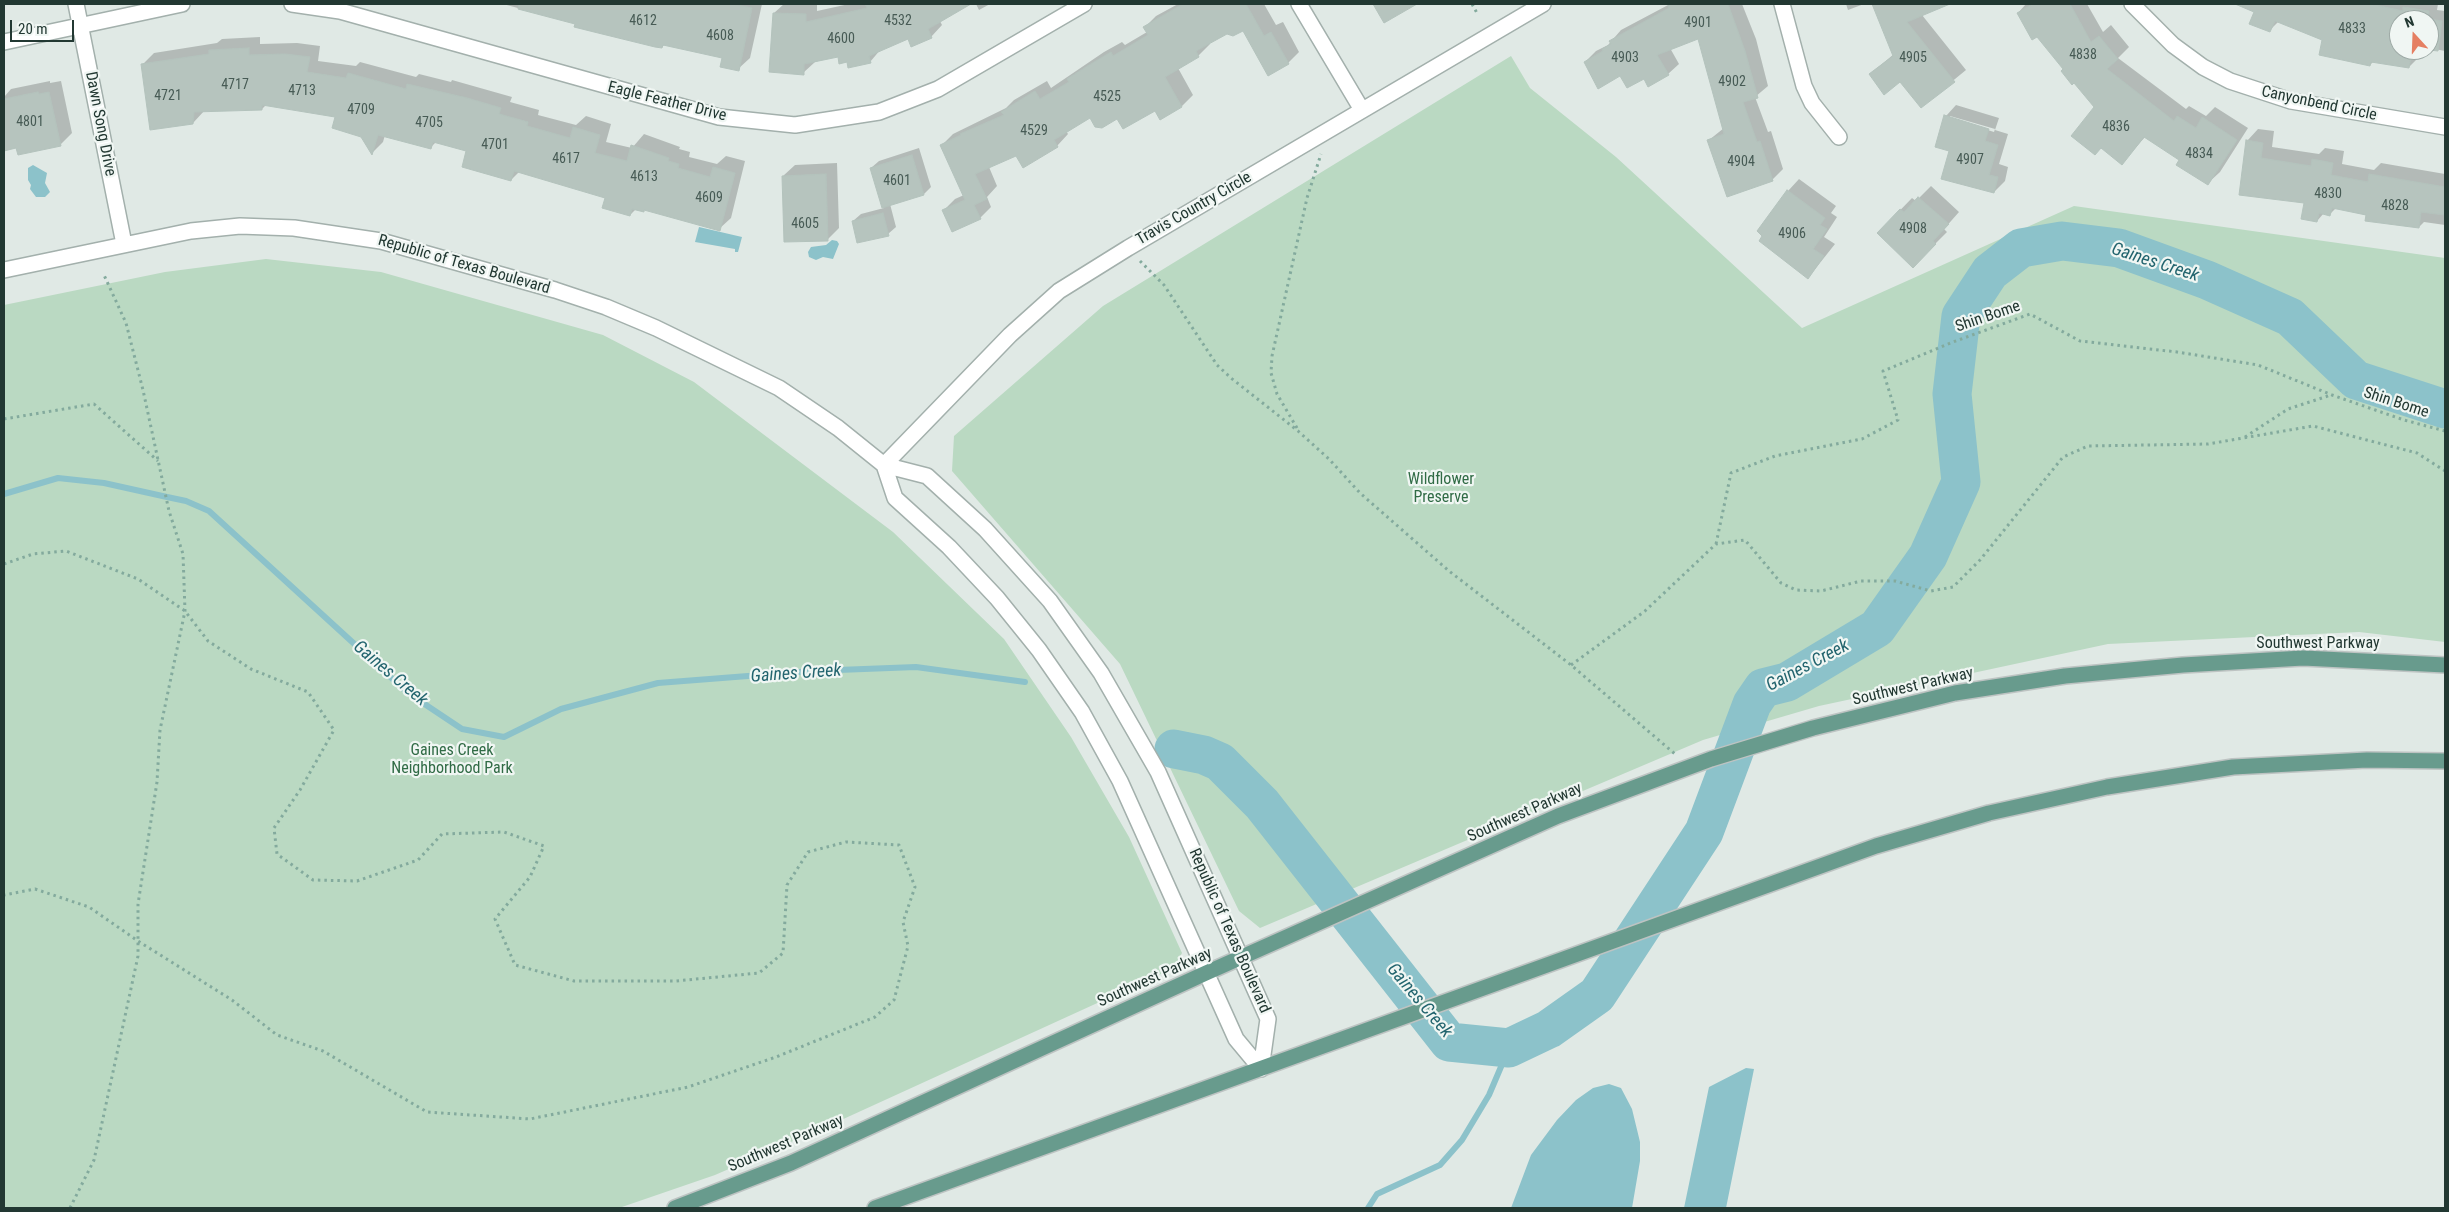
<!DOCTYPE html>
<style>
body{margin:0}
#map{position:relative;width:2449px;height:1212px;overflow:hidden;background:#e0e9e5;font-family:"Roboto Condensed",sans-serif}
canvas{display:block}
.frame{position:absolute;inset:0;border:5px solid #223832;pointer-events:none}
.north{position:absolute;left:2389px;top:10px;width:50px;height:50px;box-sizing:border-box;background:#f0f6f3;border:1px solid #9eaaa6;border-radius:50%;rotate:340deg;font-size:14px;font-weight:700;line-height:20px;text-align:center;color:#223832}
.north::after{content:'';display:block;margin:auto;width:18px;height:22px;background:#e57f62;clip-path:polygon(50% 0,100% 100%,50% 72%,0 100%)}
.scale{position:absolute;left:10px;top:20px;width:64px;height:22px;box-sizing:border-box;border:2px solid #223832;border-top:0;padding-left:6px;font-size:15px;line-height:18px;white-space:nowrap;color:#223832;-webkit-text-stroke:4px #f0f6f3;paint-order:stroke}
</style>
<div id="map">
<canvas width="2449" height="1212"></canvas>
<div class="frame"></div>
<div class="north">N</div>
<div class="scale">20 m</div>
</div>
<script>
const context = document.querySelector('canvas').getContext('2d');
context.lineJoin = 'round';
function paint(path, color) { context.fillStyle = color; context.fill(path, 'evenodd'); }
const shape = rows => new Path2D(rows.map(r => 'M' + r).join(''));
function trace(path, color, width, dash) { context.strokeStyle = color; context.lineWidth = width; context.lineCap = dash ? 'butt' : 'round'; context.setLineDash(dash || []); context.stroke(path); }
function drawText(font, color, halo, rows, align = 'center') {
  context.font = font + ' "Roboto Condensed",sans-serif'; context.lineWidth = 4.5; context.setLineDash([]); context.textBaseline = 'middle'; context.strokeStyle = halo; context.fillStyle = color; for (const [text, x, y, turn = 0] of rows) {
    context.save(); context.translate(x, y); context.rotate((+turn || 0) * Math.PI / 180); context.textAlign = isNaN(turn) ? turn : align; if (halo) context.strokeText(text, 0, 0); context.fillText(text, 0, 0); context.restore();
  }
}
paint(shape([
 [1511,56,1530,88,1616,157,1802,328,2074,206,2445,258,2445,642,2359,632,2108,644,1819,706,1703,740,1260,928,1239,911,1120,664,952,471,954,436,1103,306],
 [266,259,381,272,603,335,694,382,893,532,1004,639,1071,737,1129,837,1182,953,1174,968,839,1121,715,1175,619,1208,4,1208,4,305,165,272]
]), '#bad9c2');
paint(shape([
 [33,165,47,173,45,183,50,192,45,197,36,197,30,189,31,185,28,180,28,168],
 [699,227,742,237,738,252,735,252,735,249,695,242],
 [832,240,837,241,839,244,833,259,823,257,816,260,809,257,808,252,811,247,826,245],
 [1746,1068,1754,1069,1726,1208,1684,1208,1709,1087],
 [1609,1084,1621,1088,1632,1109,1640,1142,1640,1161,1632,1208,1511,1208,1531,1155,1557,1120,1576,1100,1593,1088]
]), '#8cc2ca');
paint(shape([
 [503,4,762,4,750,58,738,69,723,57,665,44,662,47],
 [784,4,817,4,817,11,849,4,969,4,940,21,942,25,931,37,908,37,881,49,870,62,848,61,839,55,815,62,803,73,774,13],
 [976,4,990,4,979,10],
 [1178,4,1264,4,1276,25,1283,22,1299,52,1288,63,1244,29,1227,33,1209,43,1210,44,1198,56,1178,68,1193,95,1182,106,1117,117,1090,117,1066,131,1068,134,1057,146,1016,155,989,167,997,186,987,197,991,207,980,218,944,210,955,199,964,195,942,145,953,134,1006,108,1014,100,1047,81,1051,88,1104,52,1122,42,1125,45,1147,32,1145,27,1156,16],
 [1670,4,1742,4,1756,39,1768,86,1755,97,1768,132,1771,131,1783,169,1772,180,1709,140,1724,128,1699,38,1670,48,1679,64,1668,74,1644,77,1621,75,1585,62,1596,51,1608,45,1621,30],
 [1846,4,1864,4,1848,10],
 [1873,4,1939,4,1932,10,1922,15,1966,70,1922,106,1900,81,1870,74,1894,54],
 [2026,4,2087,4,2103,32,2111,25,2129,47,2118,58,2186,109,2189,106,2206,116,2215,107,2248,128,2220,172,2208,183,2181,159,2145,137,2122,163,2096,107,2018,13],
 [2259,4,2438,4,2437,10,2445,11,2445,51,2429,48,2429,20,2399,20,2399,50,2420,50,2419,57,2409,67,2374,61,2370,65,2324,40,2279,21,2269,31,2251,23],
 [260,37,260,44,297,43,320,46,318,61,356,66,360,62,416,77,419,74,451,82,452,80,512,97,510,102,539,110,538,115,576,125,586,116,611,124,606,142,632,148,644,134,680,147,679,149,690,152,689,157,717,164,726,156,745,161,731,218,719,229,645,209,643,211,636,209,630,215,607,197,519,172,511,180,468,150,437,141,431,147,385,135,383,142,372,153,362,135,337,116,266,105,262,109,205,110,193,123,143,64,154,53,217,43,222,39],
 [50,81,50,83,61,81,72,133,60,145,17,147,4,149,4,97,11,89],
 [1956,105,1999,118,1995,130,2008,134,1999,164,2008,167,2005,181,1994,192,1951,150,1946,116],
 [1950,116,1995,129,1994,132,1950,118],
 [2258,129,2274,131,2272,147,2319,154,2325,148,2344,151,2342,164,2374,170,2381,163,2445,174,2445,225,2424,222,2419,227,2336,208,2330,214,2324,213,2317,221,2305,202,2240,193,2247,141],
 [919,148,931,187,924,194,890,204,896,227,888,234,853,221,861,214,884,208,871,168,879,161],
 [837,163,839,228,827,240,783,176,795,165],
 [1799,179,1836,206,1831,213,1837,217,1824,237,1835,244,1808,278,1788,191],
 [1931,186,1959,212,1944,229,1947,232,1913,266,1878,233,1912,198,1916,201]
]), '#0003');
trace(shape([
 [4,494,58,478,104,483,167,497,186,501,209,511,408,693,462,729,504,737,561,709,658,683,812,671,916,667,1025,682],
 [1368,1208,1377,1194,1440,1165,1462,1140,1489,1095,1509,1048]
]), '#8cc2ca', 6);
trace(shape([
 [1174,749,1204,755,1220,762,1262,804,1449,1042,1509,1048,1549,1029,1597,995,1704,832,1752,704,1763,688,1787,682,1877,628,1928,556,1961,482,1952,394,1961,316,1990,272,2021,248,2062,241,2119,248,2207,280,2290,317,2356,380,2445,409]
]), '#8cc2ca', 39);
const building = shape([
 [519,4,733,4,752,8,739,71,720,67,722,58,663,45,662,48,655,47,594,32,574,27,575,24,518,9,519,4],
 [865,4,971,4,928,29,932,38,911,47,908,39,869,56,871,63,848,68,847,62,839,64,838,57,804,64,804,75,769,72,773,13,806,14,806,22,867,8,865,4],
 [1183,4,1246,4,1264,36,1271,32,1289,64,1268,76,1243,31,1233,36,1227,34,1196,51,1199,57,1165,77,1182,107,1160,120,1155,111,1123,129,1117,119,1102,128,1095,127,1090,118,1054,140,1058,147,1023,168,1016,156,975,174,987,199,974,205,981,219,952,232,942,210,965,200,940,145,961,135,960,134,1004,115,1001,112,1035,91,1040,99,1069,82,1067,79,1091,64,1111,52,1113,56,1148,35,1143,27,1183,4],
 [1373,4,1417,4,1384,23,1373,4],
 [1668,4,1728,4,1745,51,1758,98,1743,102,1757,142,1760,141,1773,181,1727,197,1707,140,1724,134,1698,39,1657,55,1669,75,1648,87,1644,79,1627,88,1620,76,1598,89,1584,62,1603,51,1602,49,1611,44,1609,41,1669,8,1668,4],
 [1872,4,1950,4,1907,22,1955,82,1921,108,1900,82,1884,95,1869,74,1893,56,1872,4],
 [2033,4,2070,4,2091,42,2099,36,2118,59,2107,69,2174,121,2177,116,2196,128,2202,117,2237,140,2208,185,2176,165,2179,160,2144,137,2122,165,2101,148,2095,155,2071,136,2094,107,2074,83,2072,85,2061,71,2063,69,2037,37,2032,40,2017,13,2033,4],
 [2235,4,2371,4,2403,11,2403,7,2429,11,2428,19,2442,21,2438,51,2429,50,2429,20,2399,20,2399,50,2412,50,2409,68,2371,62,2370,66,2319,55,2322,40,2275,21,2270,32,2249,24,2254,12,2235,4],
 [249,48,249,55,285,54,310,57,307,72,346,78,348,73,406,89,407,84,467,98,501,108,499,114,528,122,527,126,570,138,573,127,600,135,595,153,627,161,631,145,669,158,668,161,679,164,678,168,710,177,713,167,735,173,720,231,644,210,644,212,632,209,630,216,602,208,605,198,514,171,511,181,462,167,466,151,433,142,431,149,378,135,372,155,361,137,332,128,335,117,262,105,262,110,194,112,193,124,150,130,141,64,209,54,209,50,249,48],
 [38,92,39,94,49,92,61,146,18,155,16,148,4,151,4,99,38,92],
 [1944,115,1989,129,1985,141,1998,145,1989,175,1998,177,1994,193,1941,179,1949,151,1935,147,1944,115],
 [2246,140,2263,143,2261,158,2311,166,2312,159,2333,163,2331,175,2368,182,2369,174,2445,187,2445,215,2421,212,2419,228,2365,221,2366,215,2332,208,2330,216,2319,213,2317,222,2301,219,2304,203,2239,195,2246,140],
 [912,155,924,195,882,208,870,168,912,155],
 [826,174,828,241,784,242,782,176,826,174],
 [1787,190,1825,218,1820,225,1827,229,1813,249,1824,256,1808,279,1759,241,1762,236,1757,231,1787,190],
 [1918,197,1949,224,1933,241,1936,244,1913,268,1877,233,1900,209,1904,212,1918,197],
 [883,213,889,236,857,243,852,221,883,213]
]);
paint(building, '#b6c4be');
trace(building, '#b3c2bc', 1);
const minor = shape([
 [76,4,124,244],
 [292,4,340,11,719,117,795,125,879,112,938,89,1084,4],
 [1299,4,1362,110],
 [1782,4,1804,86,1812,103,1839,137],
 [2132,4,2173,45,2203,67,2230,81,2291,101,2445,127],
 [4,42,182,4],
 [4,270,191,231,240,226,294,228,381,241,555,290,606,307,656,328,779,388,838,428,884,465,927,476,985,529,1050,601,1101,673,1158,772,1268,1019,1261,1069],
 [884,465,1010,335,1059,291,1128,248,1543,4],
 [884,465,895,498,949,547,997,598,1039,650,1082,712,1120,781,1236,1039,1261,1069]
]);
const major = shape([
 [675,1208,791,1163,1206,973,1558,816,1711,759,1813,728,1955,693,2065,676,2183,665,2303,658,2445,665],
 [875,1208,1876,846,1989,813,2107,787,2233,767,2367,760,2445,761]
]);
trace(minor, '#a3b0ac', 18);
trace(major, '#bdc3c2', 18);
trace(shape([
 [1472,4,1477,13],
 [1140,261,1164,285,1217,365,1231,378,1298,431,1329,459,1360,493,1449,571,1571,665,1675,754],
 [4,419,94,404,158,461],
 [1297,428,1277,394,1271,373,1272,356,1307,198,1321,154],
 [2245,437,2288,409,2331,395],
 [1716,544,1731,473,1775,456,1862,439,1898,420,1883,371,1953,342,2030,314,2080,341,2177,352,2258,365,2332,395,2404,420,2445,431],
 [4,564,33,554,66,551,138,579,185,611,208,641,251,669,308,692,334,730,300,790,274,828,277,854,313,880,357,881,418,860,442,834,504,832,544,846,530,877,495,919,515,965,574,981,676,981,759,973,783,953,787,885,808,852,846,842,899,845,915,887,903,922,908,946,894,1000,875,1017,776,1057,688,1087,530,1119,427,1112,323,1051,277,1035,232,1000,138,941,89,907,35,889,4,895],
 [1571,665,1645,611,1716,544,1745,540,1781,583,1796,590,1821,591,1861,581,1895,581,1931,591,1953,587,1980,560,2063,457,2088,446,2208,444,2313,426,2417,453,2445,471],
 [70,1208,94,1160,138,956,138,904,157,782,160,730,185,611,183,554,169,511,143,390,126,323,104,275]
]), '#83aa9d', 3, [2.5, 4]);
trace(minor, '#fff', 15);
trace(major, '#689b8d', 15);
drawText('14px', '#475b55', null, [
 ["4612",643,21],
 ["4532",898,21],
 ["4901",1698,23],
 ["4833",2352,29],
 ["4608",720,36],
 ["4600",841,39],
 ["4838",2083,55],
 ["4903",1625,58],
 ["4905",1913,58],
 ["4902",1732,82],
 ["4717",235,85],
 ["4713",302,91],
 ["4721",168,96],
 ["4525",1107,97],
 ["4709",361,110],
 ["4801",30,122],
 ["4705",429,123],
 ["4836",2116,127],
 ["4529",1034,131],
 ["4701",495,145],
 ["4834",2199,154],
 ["4617",566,159],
 ["4907",1970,160],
 ["4904",1741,162],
 ["4613",644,177],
 ["4601",897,181],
 ["4830",2328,194],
 ["4609",709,198],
 ["4828",2395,206],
 ["4605",805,224],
 ["4908",1913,229],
 ["4906",1792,234]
]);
drawText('16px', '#223832', '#f0f6f3', [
 ["Eagle Feather Drive",667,102,14],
 ["Canyonbend Circle",2319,104,12],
 ["Dawn Song Drive",100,124,79],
 ["Travis Country Circle",1194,209,-30],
 ["Republic of Texas Boulevard",464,265,16],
 ["Shin Bome",1988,317,-19],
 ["Shin Bome",2396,403,18],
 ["Southwest Parkway",2318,644],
 ["Southwest Parkway",1913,687,-13],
 ["Southwest Parkway",1525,813,-24],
 ["Republic of Texas Boulevard",1229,931,66],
 ["Southwest Parkway",1155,978,-24],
 ["Southwest Parkway",786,1144,-23]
]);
drawText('16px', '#306b45', '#f0f6f3', [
 ["Wildflower",1441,480],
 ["Preserve",1441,498],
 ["Gaines Creek",452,751],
 ["Neighborhood Park",452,769]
]);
drawText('italic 18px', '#22646e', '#f0f6f3', [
 ["Gaines Creek",2155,263,18],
 ["Gaines Creek",1808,666,-28],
 ["Gaines Creek",390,674,40],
 ["Gaines Creek",796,674,-4],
 ["Gaines Creek",1419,1001,50]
]);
</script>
